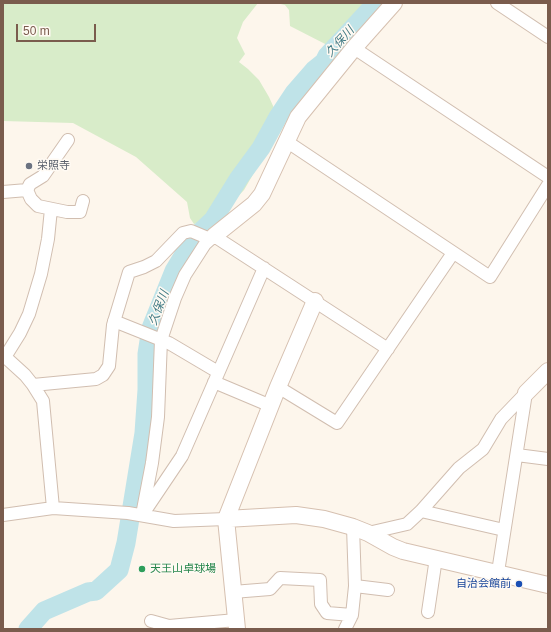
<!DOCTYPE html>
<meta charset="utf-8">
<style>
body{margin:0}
#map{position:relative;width:551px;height:632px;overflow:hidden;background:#fdf6ec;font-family:Arial,sans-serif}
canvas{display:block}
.frame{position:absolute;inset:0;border:4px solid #7a5c4d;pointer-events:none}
.scale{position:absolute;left:16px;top:24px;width:80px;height:18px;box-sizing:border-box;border:2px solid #7a5c4d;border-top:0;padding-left:5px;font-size:12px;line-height:14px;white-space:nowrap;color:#7a5c4d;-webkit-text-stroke:3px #fffaf3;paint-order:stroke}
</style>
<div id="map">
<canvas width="551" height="632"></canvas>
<div class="frame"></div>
<div class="scale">50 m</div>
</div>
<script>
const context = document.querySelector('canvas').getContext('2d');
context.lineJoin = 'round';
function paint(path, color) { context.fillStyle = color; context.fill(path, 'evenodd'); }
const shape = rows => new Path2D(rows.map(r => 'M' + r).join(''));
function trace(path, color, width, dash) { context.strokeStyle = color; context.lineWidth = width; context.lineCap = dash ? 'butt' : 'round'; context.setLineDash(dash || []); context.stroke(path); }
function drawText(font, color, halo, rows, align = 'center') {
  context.font = font + ' Arial,"Noto Sans JP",sans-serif'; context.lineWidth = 3; context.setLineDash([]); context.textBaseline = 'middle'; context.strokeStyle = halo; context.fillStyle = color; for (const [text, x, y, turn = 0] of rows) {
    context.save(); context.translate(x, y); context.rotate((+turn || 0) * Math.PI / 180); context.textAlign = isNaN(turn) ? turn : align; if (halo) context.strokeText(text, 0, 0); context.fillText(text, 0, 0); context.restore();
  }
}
paint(shape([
 [3,3,258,3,243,22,237,38,245,54,239,62,248,69,259,80,269,97,274,108,272,133,262,159,244,190,230,205,210,221,194,224,190,218,187,202,136,157,73,123,3,121],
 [276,3,376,3,331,47,290,26,289,10,285,5]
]), '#d8ecc9');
trace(shape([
 [28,629,44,611,88,592,96,591,119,570,126,543,144,433,147,390,147,354,151,328,174,271,194,238,213,220,239,178,261,148,278,117,294,93,314,70,324,62,327,56,376,3]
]), '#bfe3e8', 19);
const street = shape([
 [497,3,548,37],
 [354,48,548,177],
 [68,140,43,176,30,184,27,190,31,199,38,206,67,212,80,212,83,201],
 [286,141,490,277,548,185],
 [3,192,27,190],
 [114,321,169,343,218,372],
 [3,355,25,375,33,385,43,401,53,508],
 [5,357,20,333,29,314,41,274,48,239,51,209],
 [214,382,271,406],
 [33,385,96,379,103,375,109,366,113,325,129,272,144,267,156,261,183,233,191,231,210,239],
 [278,387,337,423,453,253],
 [517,455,548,459],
 [145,511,182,456,264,268],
 [421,511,504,530],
 [3,515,53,508,128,513,174,521,226,519],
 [142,515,152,463,158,417,161,340,175,298,185,275,205,244,214,236,388,349],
 [368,533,407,524,421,511,459,468,483,449,501,419,526,393],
 [498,572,526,393],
 [355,586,388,590],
 [233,592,270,589,280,578,320,580,321,604,327,613,352,615],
 [428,612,436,558],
 [151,621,169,626,236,620],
 [345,629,352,615,355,586,353,527]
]);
const secondary = shape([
 [214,236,254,204,262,194,298,117,354,48,394,3],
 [526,393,548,371],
 [226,519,296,515,324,519,353,527,368,533,393,547,403,551,548,585],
 [237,629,226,519,278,387,315,301]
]);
trace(street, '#d1beb0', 14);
trace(secondary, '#d6c0b0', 18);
trace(street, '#fff', 12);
trace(secondary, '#fff', 16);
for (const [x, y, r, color] of [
 [29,166,4,"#6b7280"],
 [142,569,4,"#2e9e5b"],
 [519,584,4,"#1a4fb4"]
]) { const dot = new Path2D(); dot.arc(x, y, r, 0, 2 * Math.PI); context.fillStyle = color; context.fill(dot); trace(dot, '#fffaf3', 1.5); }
drawText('11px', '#5b616d', '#fffaf3', [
 ["栄照寺",37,166]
], 'left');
drawText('11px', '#27864d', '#fffaf3', [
 ["天王山卓球場",150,569]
], 'left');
drawText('11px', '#164399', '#fffaf3', [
 ["自治会館前",511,584]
], 'right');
drawText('italic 12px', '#437c86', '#fffaf3', [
 ["久保川",340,42,-48],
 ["久保川",159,308,-69]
]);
</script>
